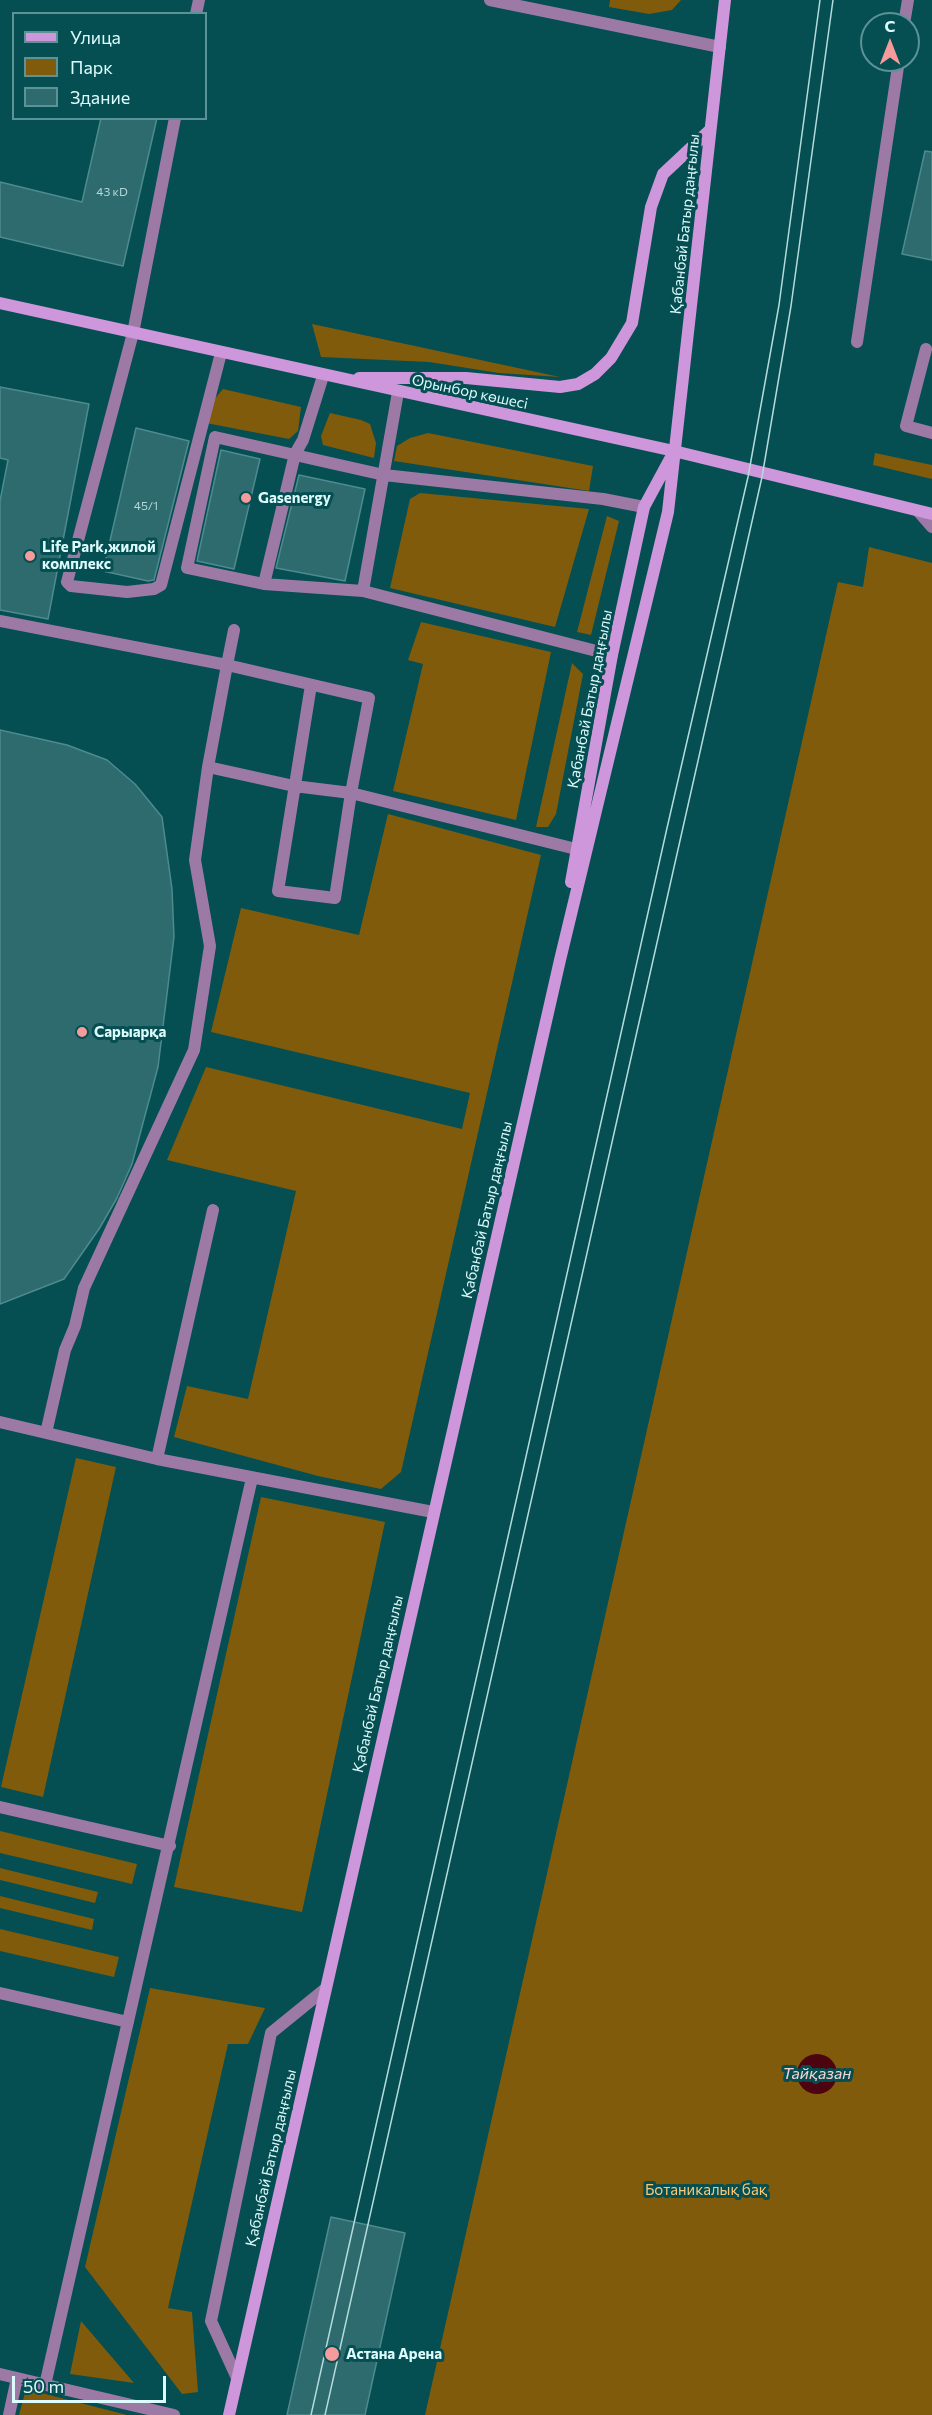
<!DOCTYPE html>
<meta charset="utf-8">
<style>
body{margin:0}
#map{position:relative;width:932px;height:2415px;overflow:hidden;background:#054e52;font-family:Commissioner,sans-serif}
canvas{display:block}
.legend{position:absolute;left:12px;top:12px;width:195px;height:108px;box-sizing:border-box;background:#054e52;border:2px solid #5b9396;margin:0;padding:8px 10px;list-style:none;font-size:18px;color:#dcfbfc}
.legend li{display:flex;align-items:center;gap:12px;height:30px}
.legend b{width:30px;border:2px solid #5b9396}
.north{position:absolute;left:860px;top:12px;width:60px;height:60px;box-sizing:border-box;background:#054e52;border:2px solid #5b9396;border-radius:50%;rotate:0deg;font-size:16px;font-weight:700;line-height:24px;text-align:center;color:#dcfbfc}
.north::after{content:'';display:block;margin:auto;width:21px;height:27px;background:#f59b9b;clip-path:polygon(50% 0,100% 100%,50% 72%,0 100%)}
.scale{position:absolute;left:12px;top:2376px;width:154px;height:27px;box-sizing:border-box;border:3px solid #dcfbfc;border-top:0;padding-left:8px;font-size:18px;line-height:21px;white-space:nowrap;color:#dcfbfc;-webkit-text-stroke:4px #054e52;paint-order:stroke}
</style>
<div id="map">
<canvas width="932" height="2415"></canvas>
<ul class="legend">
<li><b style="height:8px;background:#ce96db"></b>Улица</li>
<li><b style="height:16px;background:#805b0b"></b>Парк</li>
<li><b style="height:16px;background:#2d6b6f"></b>Здание</li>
</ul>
<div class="north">С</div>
<div class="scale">50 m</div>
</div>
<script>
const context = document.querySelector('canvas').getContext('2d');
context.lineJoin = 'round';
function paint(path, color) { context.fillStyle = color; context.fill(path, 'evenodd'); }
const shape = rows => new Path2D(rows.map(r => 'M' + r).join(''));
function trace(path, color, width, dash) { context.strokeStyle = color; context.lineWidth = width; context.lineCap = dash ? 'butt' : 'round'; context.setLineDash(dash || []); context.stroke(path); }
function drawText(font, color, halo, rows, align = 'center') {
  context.font = font + ' Commissioner,sans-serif'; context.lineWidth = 6; context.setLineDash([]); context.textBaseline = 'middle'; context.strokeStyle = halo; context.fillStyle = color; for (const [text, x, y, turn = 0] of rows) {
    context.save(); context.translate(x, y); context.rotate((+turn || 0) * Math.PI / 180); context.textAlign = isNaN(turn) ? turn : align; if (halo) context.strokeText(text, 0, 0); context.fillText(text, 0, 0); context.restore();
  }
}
paint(shape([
 [610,0,681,0,672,10,649,14,609,7],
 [312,324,560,377,499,373,429,362,321,357],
 [223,389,301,407,298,431,289,439,206,423,211,403],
 [330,413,361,420,370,424,376,443,374,458,323,445,321,436],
 [428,433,593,466,589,491,394,461,397,446,410,438],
 [875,453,932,465,932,479,873,465],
 [420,493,589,509,555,627,390,588,410,499],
 [607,516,619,521,591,635,577,632],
 [869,547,932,563,932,2415,425,2415,838,582,863,587],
 [421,622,551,652,516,820,393,791,423,664,408,660],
 [572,663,583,674,556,814,548,827,536,827],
 [388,814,541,855,401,1472,381,1489,318,1476,174,1437,187,1386,248,1399,296,1191,167,1160,206,1067,462,1129,470,1093,211,1032,241,908,359,935],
 [76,1458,116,1467,43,1797,1,1787],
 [261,1497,385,1522,302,1912,174,1887],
 [0,1831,137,1864,132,1884,0,1853],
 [0,1868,98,1892,95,1903,0,1880],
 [0,1896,94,1919,92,1930,0,1908],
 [0,1929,119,1957,114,1977,0,1951],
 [150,1988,265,2008,248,2044,228,2044,168,2308,192,2312,198,2392,182,2394,85,2267],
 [81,2321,134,2383,70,2374],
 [26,2389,127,2415,19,2415]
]), '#805b0b');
paint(shape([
 '797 2074a20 20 0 1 1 40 0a20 20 0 1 1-40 0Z'
]), '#4c0510');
const building = shape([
 [101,118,157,118,123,266,0,237,0,182,82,202,101,118],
 [925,151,932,152,932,260,902,254,925,151],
 [0,387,89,404,48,619,0,610,0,501,8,460,0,458,0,387],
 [136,428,189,441,154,580,148,581,103,571,136,428],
 [221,450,260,459,234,569,197,561,221,450],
 [299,475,365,489,345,581,276,568,299,475],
 [0,730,67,745,107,760,135,784,162,817,172,889,174,937,158,1067,132,1164,117,1198,99,1229,64,1279,0,1304,0,730],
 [331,2217,405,2233,365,2415,287,2415,331,2217]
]);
paint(building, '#2d6b6f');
trace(building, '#4e8b8f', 1.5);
trace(shape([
 [490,0,720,47],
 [196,14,199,0],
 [904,24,908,0],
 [175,118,133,333,67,582,71,586,127,592,154,589,161,585,221,353],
 [857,342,899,60],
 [926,349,906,426,932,433],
 [398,392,363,591,612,655],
 [918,511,932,527],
 [264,584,295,454,303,440,323,376],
 [363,591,264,584,187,568,215,437,384,475,603,499,644,507],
 [0,621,227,665,208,767,294,786,351,793,576,849],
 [234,630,227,665,369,698,351,793,335,898,278,891,311,685],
 [0,1422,157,1459,433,1512],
 [46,1433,65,1350,75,1326,84,1288,194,1050,210,946,195,860,208,767],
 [157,1459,213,1210],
 [0,1807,170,1846],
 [0,1993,128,2022],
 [0,2374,174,2415],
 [237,2378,211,2321,271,2033,324,1990],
 [45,2385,252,1478],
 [9,2415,17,2378]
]), '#9d7aa5', 12);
trace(shape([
 [0,303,674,451,932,514],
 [359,378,466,378,560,387,578,384,595,374,611,358,632,323,651,207,663,174,710,130],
 [571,882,612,655,644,507,671,457],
 [229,2415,560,960,668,512,725,0]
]), '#ce96db', 12);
trace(shape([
 [311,2415,667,828,748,477,779,305,820,0],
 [325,2415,762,477,791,306,833,0]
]), '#b4dbdc', 1.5);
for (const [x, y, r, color] of [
 [246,498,6,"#f59b9b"],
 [30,556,6,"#f59b9b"],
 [82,1032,6,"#f59b9b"],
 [332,2354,8,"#f59b9b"]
]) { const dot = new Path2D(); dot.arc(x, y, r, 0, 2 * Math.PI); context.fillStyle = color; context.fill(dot); trace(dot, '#054e52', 2); }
drawText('12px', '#b0d7d9', null, [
 ["43 кD",112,192],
 ["45/1",146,506]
]);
drawText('15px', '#dcfbfc', '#054e52', [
 ["Қабанбай Батыр даңғылы",685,224,-84],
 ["Орынбор көшесі",470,392,12],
 ["Қабанбай Батыр даңғылы",590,699,-79],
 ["Қабанбай Батыр даңғылы",487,1210,-77],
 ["Қабанбай Батыр даңғылы",378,1684,-77],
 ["Қабанбай Батыр даңғылы",271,2158,-77]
]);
drawText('bold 15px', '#dcfbfc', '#054e52', [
 ["Gasenergy",258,498],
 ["Life Park,жилой",42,547],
 ["комплекс",42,564],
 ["Сарыарқа",94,1032],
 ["Астана Арена",346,2354]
], 'left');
drawText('15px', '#fcca75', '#054e52', [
 ["Ботаникалық бақ",706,2190]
]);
drawText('italic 16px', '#f9d6d5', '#054e52', [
 ["Тайқазан",817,2074]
]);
</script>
